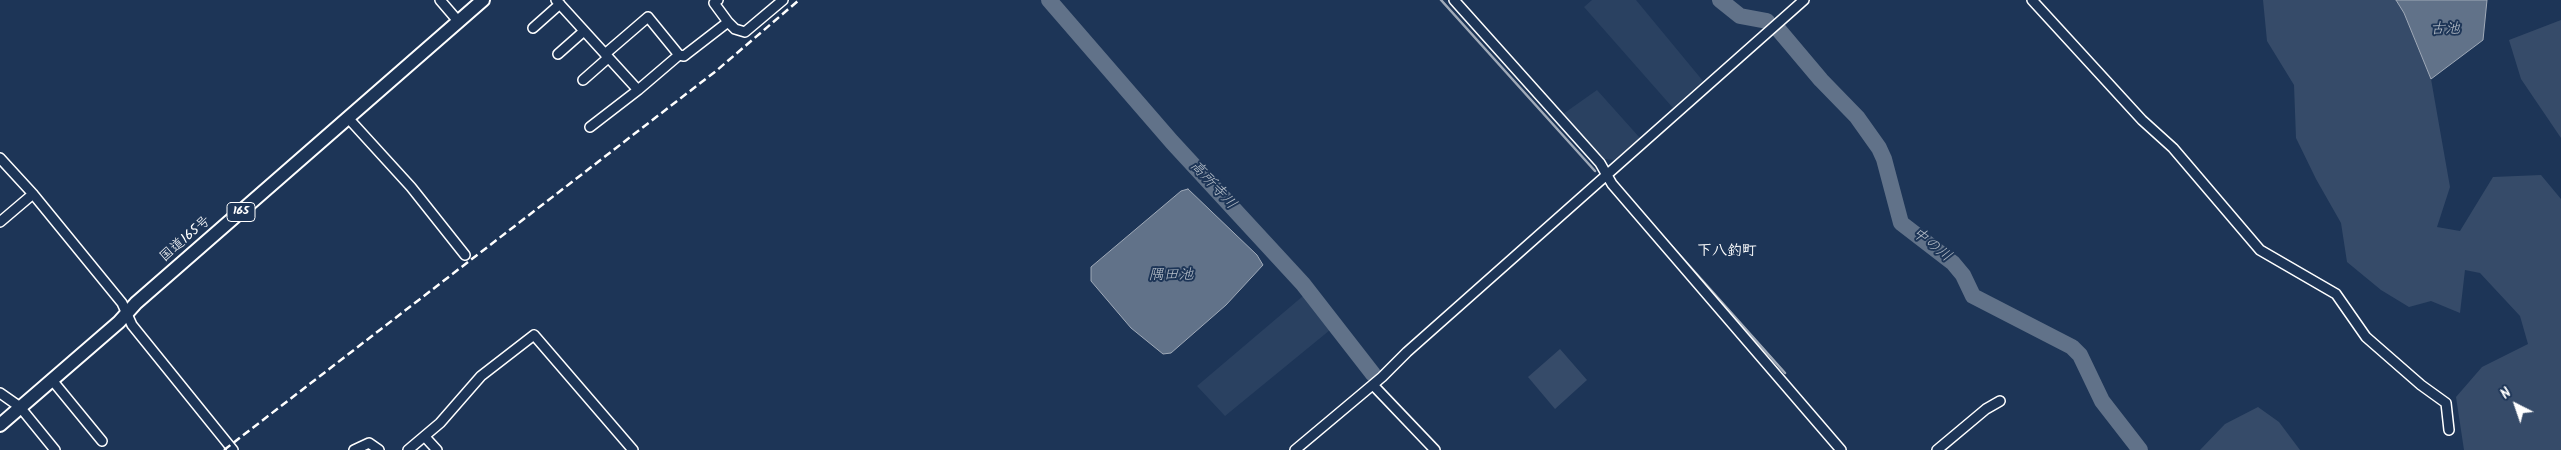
<!DOCTYPE html>
<meta charset="utf-8">
<style>
body{margin:0}
#map{position:relative;width:2561px;height:450px;overflow:hidden;background:#1d3557;font-family:Kalam,sans-serif}
canvas{display:block}
.north{position:absolute;left:2491px;top:380px;width:50px;height:50px;-webkit-text-stroke:4px #1d3557;paint-order:stroke;rotate:319deg;font-size:14px;font-weight:700;line-height:20px;text-align:center;color:#fff}
.north::after{content:'';display:block;margin:auto;width:18px;height:22px;background:#fff;clip-path:polygon(50% 0,100% 100%,50% 72%,0 100%)}
</style>
<div id="map">
<canvas width="2561" height="450"></canvas>
<div class="north">N</div>
</div>
<script>
const context = document.querySelector('canvas').getContext('2d');
context.lineJoin = 'round';
function paint(path, color) { context.fillStyle = color; context.fill(path, 'evenodd'); }
const shape = rows => new Path2D(rows.map(r => 'M' + r).join(''));
function trace(path, color, width, dash) { context.strokeStyle = color; context.lineWidth = width; context.lineCap = dash ? 'butt' : 'round'; context.setLineDash(dash || []); context.stroke(path); }
function drawText(font, color, halo, rows, align = 'center') {
  context.font = font + ' Kalam,"Klee One",sans-serif'; context.lineWidth = 4; context.setLineDash([]); context.textBaseline = 'middle'; context.strokeStyle = halo; context.fillStyle = color; for (const [text, x, y, turn = 0] of rows) {
    context.save(); context.translate(x, y); context.rotate((+turn || 0) * Math.PI / 180); context.textAlign = isNaN(turn) ? turn : align; if (halo) context.strokeText(text, 0, 0); context.fillText(text, 0, 0); context.restore();
  }
}
paint(shape([
 [1592,0,1636,0,1703,81,1673,108,1584,7],
 [1597,90,1640,138,1614,160,1604,159,1563,114],
 [1303,296,1330,330,1225,416,1197,386]
]), '#2a4161');
paint(shape([
 [2263,0,2396,0,2404,13,2431,79,2450,187,2437,227,2460,231,2493,177,2541,175,2561,199,2561,450,2464,450,2456,397,2482,367,2528,344,2520,316,2480,273,2465,270,2460,313,2431,301,2409,307,2381,290,2347,262,2341,223,2316,179,2296,138,2294,85,2267,41],
 [2561,20,2561,138,2521,79,2509,40],
 [1560,349,1587,380,1555,409,1528,377],
 [2258,407,2279,422,2300,450,2200,450,2225,424]
]), '#364b69');
const water = shape([
 [2396,0,2487,0,2483,40,2431,79,2404,13,2396,0],
 [1188,189,1257,255,1263,265,1226,305,1171,353,1163,354,1131,328,1091,281,1091,267,1181,191,1188,189]
]);
paint(water, '#617289');
trace(water, '#a0aab8', 1);
trace(shape([
 [1441,0,1595,171],
 [1660,233,1785,373]
]), '#a0aab8', 2.5);
trace(shape([
 [1049,0,1172,142,1303,284,1373,374],
 [1720,0,1740,16,1767,21],
 [1778,29,1821,80,1857,117,1879,148,1884,159,1901,223,1953,263,1963,275,1973,296,2072,347,2080,355,2102,401,2140,450]
]), '#617289', 16);
const minor = shape([
 [440,0,458,21],
 [556,0,638,90],
 [1454,0,1600,163,1612,184,1841,450],
 [2032,0,2142,120,2173,148,2260,250,2336,294,2366,337,2421,385,2446,403,2449,430],
 [728,22,735,29,745,32,783,0],
 [533,28,560,4],
 [558,54,584,31],
 [605,54,648,17,679,55],
 [583,80,608,58],
 [349,119,411,187,465,255],
 [590,127,638,90,679,55,684,56,728,22,714,3,718,0],
 [0,158,33,194,122,303,132,325,233,450],
 [0,222,33,194],
 [52,380,102,441],
 [1373,385,1435,450],
 [0,393,20,407,55,450],
 [425,437,437,450],
 [354,450,369,443,379,450],
 [408,450,440,423,481,376,534,335,633,450],
 [1295,450,1382,377,1407,352,1804,0],
 [1937,450,1986,409,2000,401]
]);
const highway = shape([
 [0,425,119,322,136,303,483,0]
]);
trace(minor, '#fff', 12);
trace(highway, '#fff', 16);
trace(minor, '#1d3557', 9);
trace(highway, '#1d3557', 12);
trace(shape([
 [224,450,716,71,799,0]
]), '#fff', 2.5, [8, 4]);
for (const [x, y, w] of [
 [241,212,28]
]) { const box = new Path2D(); box.roundRect(x - w / 2, y - 9.5, w, 19, 4); context.fillStyle = '#1d3557'; context.fill(box); trace(box, '#fff', 1); }
drawText('bold 12px', '#fff', null, [
 ["165",241,212]
]);
drawText('14px', '#fff', '#1d3557', [
 ["国道165号",186,240,-41]
]);
drawText('italic 15px', '#b8c0ca', '#1d3557', [
 ["古池",2445,30],
 ["高所寺川",1212,186,47],
 ["中の川",1931,246,38],
 ["隅田池",1171,276]
]);
drawText('bold 15px', '#fff', '#1d3557', [
 ["下八釣町",1727,252]
]);
</script>
